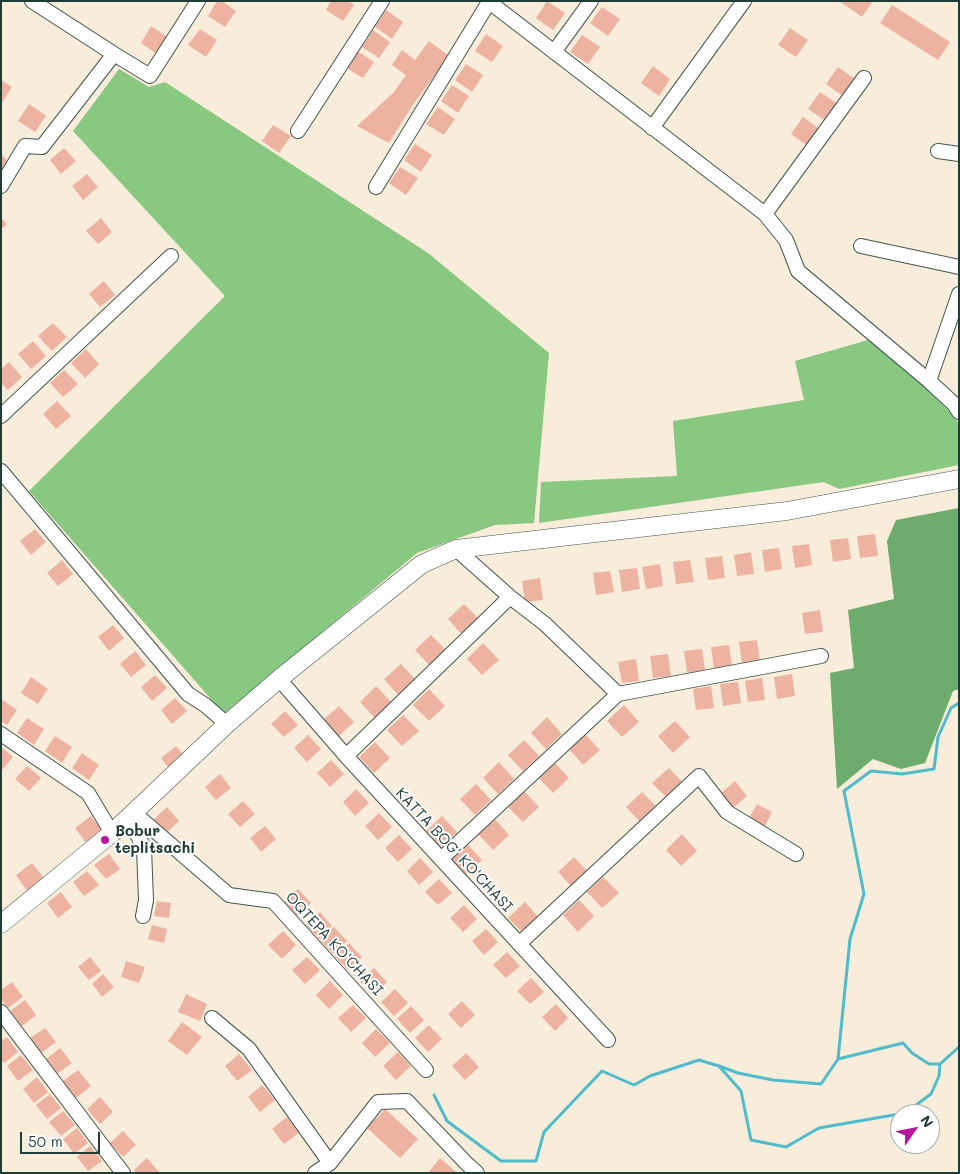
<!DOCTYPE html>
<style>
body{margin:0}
#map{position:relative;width:960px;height:1174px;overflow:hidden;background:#f8ecdb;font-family:Mali,sans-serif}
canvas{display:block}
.frame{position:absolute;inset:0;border:2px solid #1f3d34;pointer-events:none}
.north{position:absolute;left:890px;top:1104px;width:50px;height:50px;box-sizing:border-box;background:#fff;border:1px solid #a5b1ae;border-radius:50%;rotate:57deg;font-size:14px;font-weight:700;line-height:20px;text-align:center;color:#1f3d34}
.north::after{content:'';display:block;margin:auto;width:18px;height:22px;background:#b5179e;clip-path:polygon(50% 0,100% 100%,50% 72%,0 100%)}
.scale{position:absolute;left:20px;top:1132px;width:80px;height:22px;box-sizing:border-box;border:2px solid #1f3d34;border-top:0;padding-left:6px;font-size:15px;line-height:18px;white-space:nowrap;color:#1f3d34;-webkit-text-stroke:4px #fff;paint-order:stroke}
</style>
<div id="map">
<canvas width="960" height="1174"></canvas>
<div class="frame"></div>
<div class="north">N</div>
<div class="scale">50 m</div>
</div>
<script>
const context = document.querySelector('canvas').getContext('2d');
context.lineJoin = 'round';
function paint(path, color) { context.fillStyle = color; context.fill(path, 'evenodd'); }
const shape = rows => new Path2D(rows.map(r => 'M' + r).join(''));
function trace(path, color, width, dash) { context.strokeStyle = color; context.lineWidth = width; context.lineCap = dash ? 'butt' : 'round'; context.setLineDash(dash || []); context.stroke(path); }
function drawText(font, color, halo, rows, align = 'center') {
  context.font = font + ' Mali,sans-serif'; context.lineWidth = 4; context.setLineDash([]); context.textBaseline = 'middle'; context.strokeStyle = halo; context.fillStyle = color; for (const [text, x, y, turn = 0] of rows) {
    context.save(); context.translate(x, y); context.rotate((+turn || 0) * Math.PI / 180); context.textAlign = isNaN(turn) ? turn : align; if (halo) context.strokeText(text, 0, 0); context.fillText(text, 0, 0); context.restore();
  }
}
paint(shape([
 [119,69,149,87,165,82,428,253,549,353,534,523,495,525,417,553,224,714,29,491,225,296,73,131],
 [875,338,952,414,959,424,959,465,839,489,824,482,539,523,541,482,677,476,673,421,804,400,795,361]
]), '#88c880');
paint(shape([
 [959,508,959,689,953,691,925,763,901,769,873,759,837,789,830,673,854,668,848,610,894,599,887,541,896,520]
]), '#6eac6e');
trace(shape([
 [838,1059,903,1043,912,1053,929,1064,940,1064],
 [719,1066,738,1073,773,1080,821,1084,838,1059,850,939,864,894,844,791,871,771,902,774,934,769,938,737,951,708,959,703],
 [434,1095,447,1121,501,1161,536,1161,544,1132,602,1071,634,1085,650,1076,699,1060,719,1066,741,1091,751,1140,786,1147,819,1128,905,1113,931,1094,939,1076,940,1064,959,1047]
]), '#50bccb', 3);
paint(shape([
 [217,1,222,1,236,11,225,27,208,16],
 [331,1,349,1,354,5,343,21,326,10],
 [547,1,565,13,553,30,536,18],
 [839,1,873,1,862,17],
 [892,5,950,42,938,60,880,23],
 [602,7,620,19,608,36,590,23],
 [386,10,403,22,392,39,375,27],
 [151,26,169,38,158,55,141,43],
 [790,28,808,40,796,57,778,45],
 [200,29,217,40,206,57,188,45],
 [373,30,390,42,379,58,362,47],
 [486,34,503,46,492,62,475,51],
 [582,35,600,47,588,64,570,52],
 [429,41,449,56,412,106,389,143,357,126,394,92,406,75,392,65,402,50,415,60],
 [356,50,374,62,363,78,345,67],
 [466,64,483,75,472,92,455,80],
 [653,66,670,79,659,96,641,83],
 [838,67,856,80,844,97,826,84],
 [1,80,12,87,1,104],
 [452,85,469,96,458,113,441,101],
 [820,92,838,104,826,121,808,109],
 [29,104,46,116,35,132,18,121],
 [438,107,455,119,444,135,426,124],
 [803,117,821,130,809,147,791,134],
 [273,125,291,136,279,153,262,141],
 [415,144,432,155,421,172,404,160],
 [64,148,76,161,61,174,50,160],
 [1,154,9,163,1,171],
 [400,167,418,178,406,195,389,183],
 [87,174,98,187,83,200,72,186],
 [1,218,7,224,1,229],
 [101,218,112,232,98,244,86,231],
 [104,281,115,295,100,307,89,294],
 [53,323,67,337,52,351,38,336],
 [33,341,46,356,31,369,18,354],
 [86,349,99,364,85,378,71,363],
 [9,362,22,377,8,390,1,383,1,369],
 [64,370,78,384,63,397,50,383],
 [57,401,71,416,56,429,43,414],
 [35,529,46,542,31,555,20,541],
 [875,534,878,556,860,558,857,536],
 [848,538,851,559,833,562,830,540],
 [809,544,812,565,795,568,792,546],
 [779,548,782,569,765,572,762,550],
 [751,552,754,574,737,576,734,555],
 [722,556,725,578,708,580,705,558],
 [62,560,73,574,58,586,47,573],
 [690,560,694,582,676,584,673,562],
 [660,564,663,586,646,589,642,567],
 [637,568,640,589,622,592,619,570],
 [610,571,614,592,596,595,593,573],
 [540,578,543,600,525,602,522,581],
 [464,604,480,620,463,636,448,619],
 [820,610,823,632,805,634,802,613],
 [113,625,124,638,109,651,98,637],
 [431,635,447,651,430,666,415,650],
 [757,640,760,661,742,664,739,642],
 [483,643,499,660,482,675,467,659],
 [729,645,732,666,714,669,711,647],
 [702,649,705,670,687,673,684,651],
 [135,651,146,665,131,677,120,664],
 [668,654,671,676,653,678,650,656],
 [636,659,639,681,622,683,618,662],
 [401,664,416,680,399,696,384,679],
 [792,674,795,696,777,699,774,677],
 [155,675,167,688,152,701,141,687],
 [31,677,48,689,38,704,21,693],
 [762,678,765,700,748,702,745,681],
 [738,682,741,703,723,706,720,684],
 [376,686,392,703,375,718,360,702],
 [711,686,714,708,696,710,693,689],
 [429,689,445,706,429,721,413,705],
 [175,698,187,711,172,724,161,710],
 [1,699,17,710,7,725,1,721],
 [624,705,639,722,622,737,607,721],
 [339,706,354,722,338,737,322,721],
 [285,711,298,725,284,737,271,724],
 [403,715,419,731,402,746,387,730],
 [547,717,562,734,546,749,531,733],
 [27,718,44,729,34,745,17,733],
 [675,721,690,737,673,753,658,736],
 [584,733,600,750,583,765,568,748],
 [308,735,321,749,307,762,294,748],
 [55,736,72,747,62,763,45,751],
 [524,740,539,756,523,771,508,755],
 [375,742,390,758,374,773,359,757],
 [176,746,187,759,172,772,161,758],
 [1,747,13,757,1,771],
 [82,753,99,765,89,780,72,768],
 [331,760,344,774,330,787,317,773],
 [499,762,514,779,498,794,483,778],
 [554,762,569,778,553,793,538,777],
 [27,766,41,778,29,791,15,779],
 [669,768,684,784,668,799,652,783],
 [220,774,231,788,216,800,205,787],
 [735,781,747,796,733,808,721,793],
 [476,784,491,800,475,815,460,799],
 [356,789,369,803,355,816,343,802],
 [524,791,539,807,523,822,507,806],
 [642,792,658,808,642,824,626,807],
 [243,801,255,814,240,827,228,814],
 [757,804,772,812,764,828,748,820],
 [167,807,179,821,166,833,153,820],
 [379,813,392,827,378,840,365,826],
 [91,816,103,832,87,844,75,828],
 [442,816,457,832,441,847,426,831],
 [494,818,509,835,493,850,478,834],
 [265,826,276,839,261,852,250,838],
 [682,834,697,851,681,866,666,850],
 [399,835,412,849,398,862,385,848],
 [467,844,482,860,466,875,451,859],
 [109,854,120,869,106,879,94,865],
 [574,857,589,873,573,888,558,872],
 [420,858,433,872,419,885,407,871],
 [32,863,44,878,27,891,16,875],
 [87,871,99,885,84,896,73,882],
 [603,877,619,893,602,908,587,892],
 [439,879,452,893,438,905,425,892],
 [298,889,311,903,297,916,284,902],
 [61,892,72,907,58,918,47,903],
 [579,900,594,916,578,932,563,915],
 [157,901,171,903,169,918,154,916],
 [525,902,540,919,524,934,508,918],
 [464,905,477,919,463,932,450,918],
 [320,912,332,926,319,939,306,925],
 [152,925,167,929,164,943,148,939],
 [334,927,347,941,333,954,320,940],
 [486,929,498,942,484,955,472,941],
 [283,931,296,945,282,959,268,945],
 [349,943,362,957,348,970,335,956],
 [507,952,520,966,506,978,493,965],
 [90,957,101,971,89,980,78,967],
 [307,957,320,970,305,984,292,970],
 [126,961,145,967,139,983,121,977],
 [374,968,387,982,373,995,360,981],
 [103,974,114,987,102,997,92,984],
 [531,978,544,992,530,1004,517,991],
 [330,981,343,995,329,1009,316,995],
 [12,982,23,997,8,1008,1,999,1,990],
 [395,989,408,1003,394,1016,381,1002],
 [186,994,207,1004,200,1021,178,1012],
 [25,1000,36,1015,22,1026,10,1011],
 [462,1001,475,1015,461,1028,448,1014],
 [556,1004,568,1018,555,1031,542,1017],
 [353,1005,366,1018,351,1032,338,1018],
 [411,1006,424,1020,410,1033,397,1019],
 [182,1022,202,1037,187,1055,168,1041],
 [429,1025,442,1039,428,1052,415,1038],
 [45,1028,56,1042,41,1053,30,1038],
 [376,1029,390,1043,375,1057,362,1043],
 [7,1037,18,1052,4,1063,1,1059,1,1041],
 [60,1048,72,1063,57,1074,46,1059],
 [398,1052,411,1066,396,1080,383,1066],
 [466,1053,479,1067,465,1080,452,1066],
 [239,1054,252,1070,237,1081,225,1066],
 [21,1055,33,1070,18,1081,7,1066],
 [78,1070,91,1086,76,1098,63,1081],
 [37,1077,48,1092,34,1103,23,1089],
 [262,1085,275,1100,260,1112,248,1097],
 [50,1094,61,1108,47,1119,36,1105],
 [100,1097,113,1112,100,1124,87,1109],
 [385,1109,418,1139,400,1158,367,1128],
 [63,1111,75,1125,61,1136,49,1122],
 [287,1117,299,1133,284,1144,272,1129],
 [77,1128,88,1143,74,1154,63,1139],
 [123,1131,136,1145,123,1157,110,1143],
 [90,1146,102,1161,88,1171,77,1157],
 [147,1158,160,1173,136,1173,134,1170],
 [440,1158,456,1172,455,1173,428,1173]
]), '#eeb3a0');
const minor = shape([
 [32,1,114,54],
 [488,1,765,214,786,240,798,271,929,381,954,404,959,412],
 [554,52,591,1],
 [652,128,744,1],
 [298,131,382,1],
 [938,151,959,154],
 [1,186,25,146,42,147,114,54,150,76,198,1],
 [376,187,489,2],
 [765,214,864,78],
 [861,246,959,267],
 [929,381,959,294],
 [1,416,171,256],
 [1,471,188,694,205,705,227,724],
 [456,549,510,597,545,624,618,694],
 [279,679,346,756,608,1040],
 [1,734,88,793,112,833],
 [346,756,510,597],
 [133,812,229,895,273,901,426,1070],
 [124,821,135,830,144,848,146,900,143,916],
 [441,859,618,694,821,656],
 [519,944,699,776,727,812,796,854],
 [1,1012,123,1173],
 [212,1018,249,1049,330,1163],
 [315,1173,330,1163,378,1102,407,1101,467,1164,477,1173]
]);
const major = shape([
 [1,924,112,833,227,724,279,679,422,564,456,549,787,511,959,479]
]);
trace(minor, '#40574d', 16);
trace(major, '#40574d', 19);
trace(minor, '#fff', 14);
trace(major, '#fff', 18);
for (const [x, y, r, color] of [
 [105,840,5,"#b5179e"]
]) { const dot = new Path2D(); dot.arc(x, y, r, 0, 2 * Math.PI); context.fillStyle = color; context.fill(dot); trace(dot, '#fff', 2); }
drawText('bold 15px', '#1f3d34', '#fff', [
 ["Bobur",115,831],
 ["teplitsachi",115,848]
], 'left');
drawText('15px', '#1f3d34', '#fff', [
 ["KATTA BOG' KO'CHASI",454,850,47],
 ["OQTEPA KO'CHASI",334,944,47]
]);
</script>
